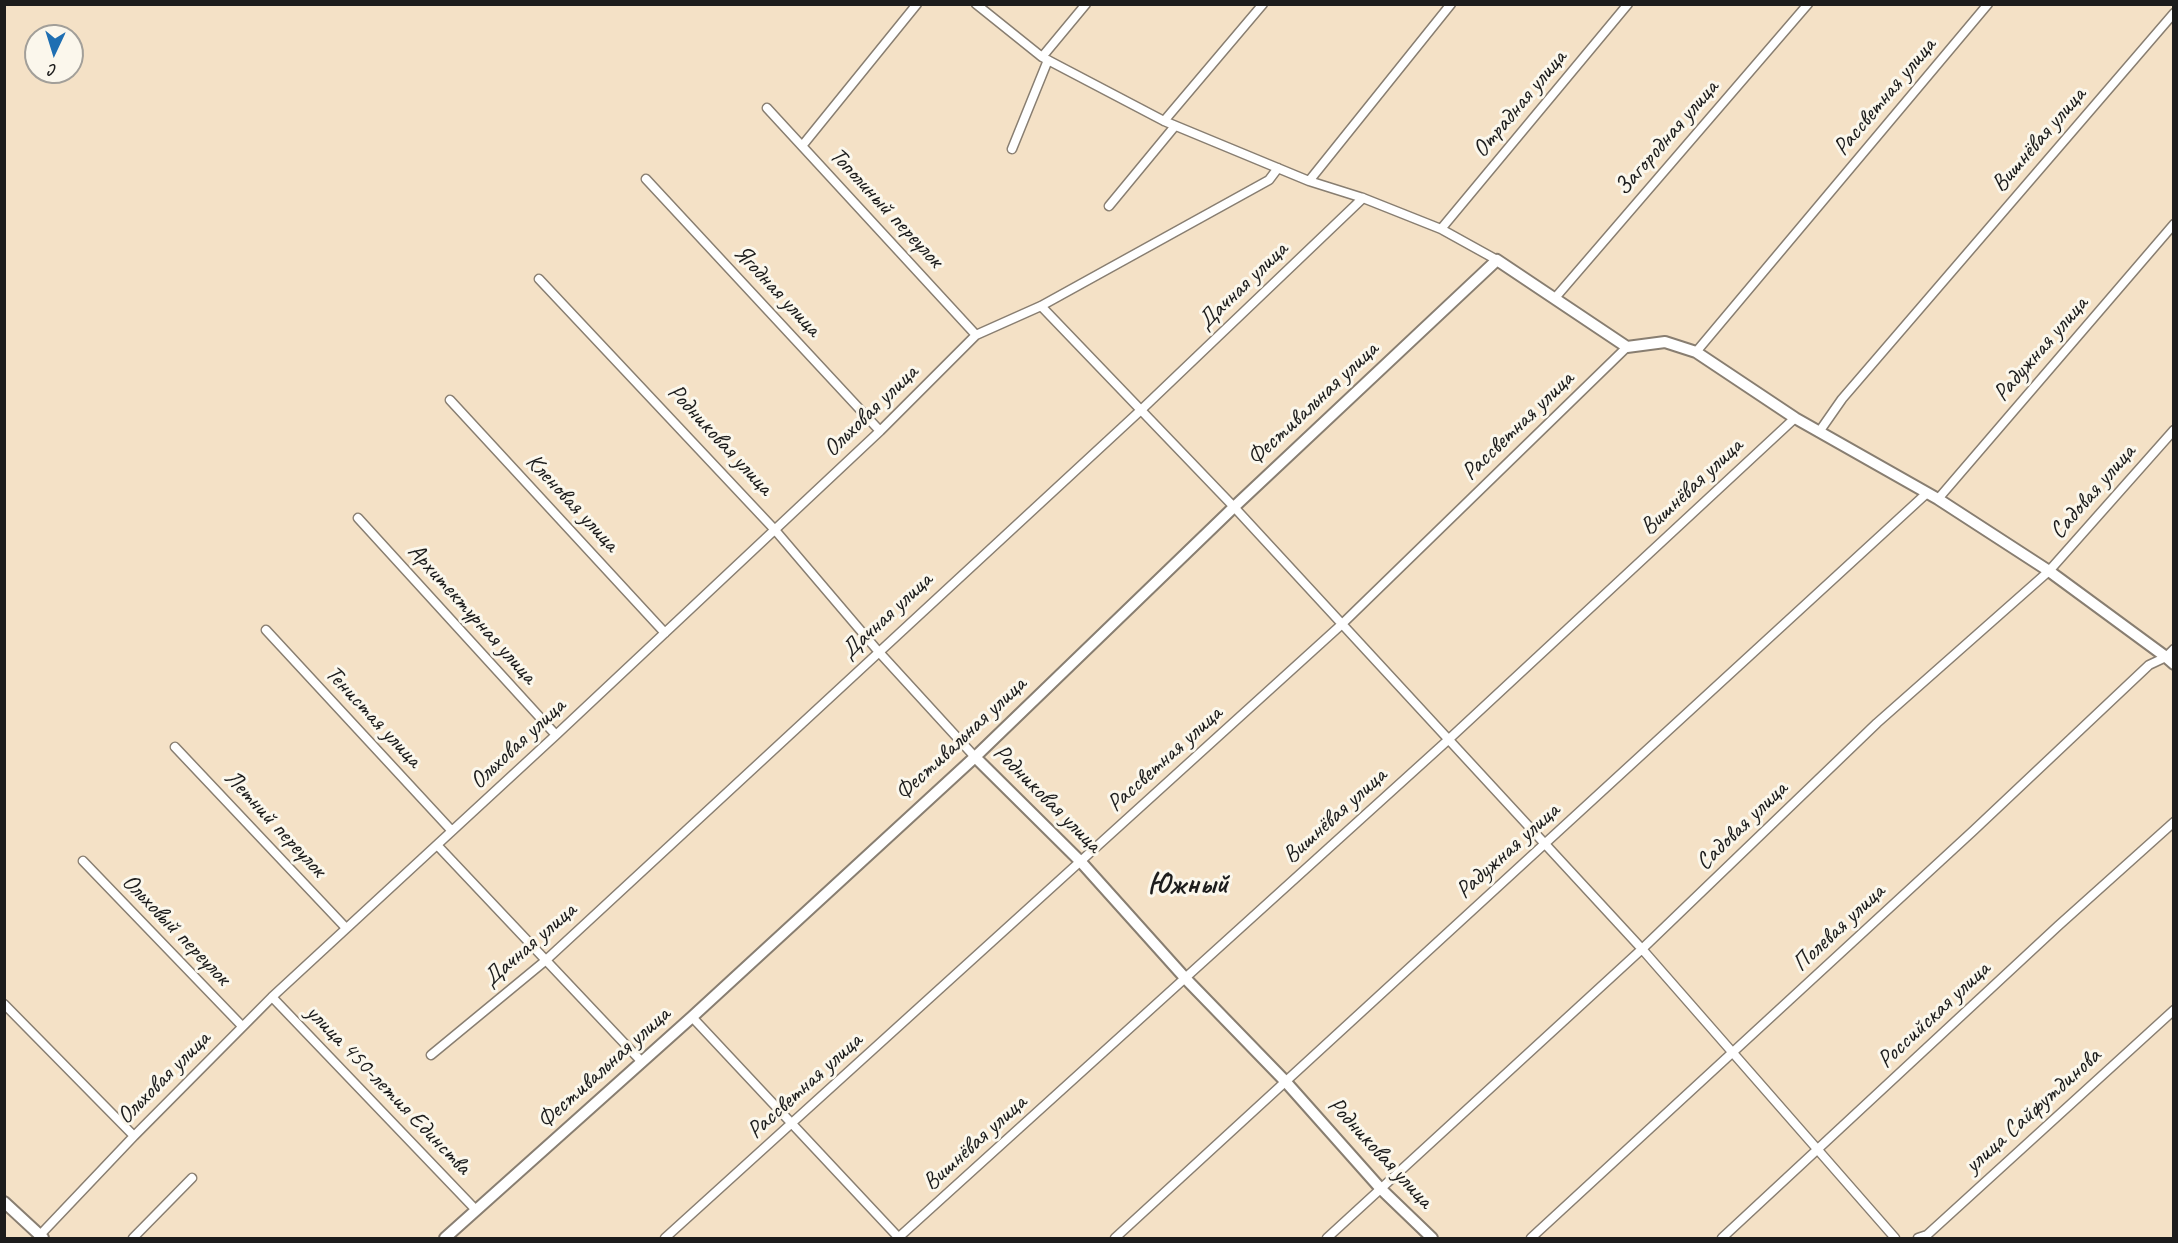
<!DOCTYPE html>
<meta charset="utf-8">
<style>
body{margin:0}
#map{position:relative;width:2178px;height:1243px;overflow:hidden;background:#f4e1c6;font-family:Caveat,sans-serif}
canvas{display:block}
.frame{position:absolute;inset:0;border:6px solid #1c1c1c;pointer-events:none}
.north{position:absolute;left:24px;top:24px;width:60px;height:60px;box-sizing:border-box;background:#fbf7ec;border:2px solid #a29f99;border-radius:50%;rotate:184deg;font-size:16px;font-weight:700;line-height:24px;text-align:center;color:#1c1c1c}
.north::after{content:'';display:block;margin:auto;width:21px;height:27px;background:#1f6fb2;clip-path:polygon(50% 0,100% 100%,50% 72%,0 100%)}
</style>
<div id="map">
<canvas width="2178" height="1243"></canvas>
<div class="frame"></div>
<div class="north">С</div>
</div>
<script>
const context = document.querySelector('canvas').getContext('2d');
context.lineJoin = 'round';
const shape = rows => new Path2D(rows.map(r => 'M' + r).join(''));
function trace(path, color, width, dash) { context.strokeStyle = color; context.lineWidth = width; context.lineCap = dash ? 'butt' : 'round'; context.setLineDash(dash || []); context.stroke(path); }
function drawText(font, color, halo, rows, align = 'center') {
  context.font = font + ' Caveat,sans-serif'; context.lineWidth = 6; context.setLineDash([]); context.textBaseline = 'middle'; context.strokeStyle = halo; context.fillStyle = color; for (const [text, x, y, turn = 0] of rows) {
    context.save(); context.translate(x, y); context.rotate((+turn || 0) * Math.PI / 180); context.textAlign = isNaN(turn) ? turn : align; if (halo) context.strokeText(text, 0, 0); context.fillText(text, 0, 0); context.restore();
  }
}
const minor = shape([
 [976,4,1042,57,1164,121,1309,181,1363,198,1441,229,1497,260],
 [1042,57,1086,4],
 [767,108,976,335],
 [1164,121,1263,4],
 [802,146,917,4],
 [1012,149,1048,60],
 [646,179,880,431],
 [1309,181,1451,4],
 [1109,206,1175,126],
 [1441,229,1628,4],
 [539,279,775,530,878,651,975,757],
 [1555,298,1808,4],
 [1041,306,1234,507,1642,949,1895,1238],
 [1696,352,1988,4],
 [450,400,665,633],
 [1819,432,1842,399,2174,13],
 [1938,499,2174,224],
 [358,518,556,735],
 [266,630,452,831],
 [175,747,346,928],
 [437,845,642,1062],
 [83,861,242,1026],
 [272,997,476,1210],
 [4,1004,134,1136],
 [692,1017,899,1238],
 [431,1055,545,961,1141,410,1363,198],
 [40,1235,134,1136,272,997,556,735,880,431,976,335,1041,306,1269,180,1278,168],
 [133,1238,192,1178],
 [665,1238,1341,625,1627,347],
 [898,1238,1448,740,1795,418],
 [1115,1238,1927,493],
 [1327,1238,1642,949,1877,723,2049,571,2174,430],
 [1531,1238,1973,831,2149,665,2166,657,2174,649],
 [1722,1238,2058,926,2174,822],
 [1918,1238,1927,1235,2174,1010]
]);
const tertiary = shape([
 [975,757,1081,862,1186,979,1285,1081,1381,1189,1432,1238],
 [4,1202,43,1238],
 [445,1238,692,1017,975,757,1234,507,1497,260,1627,347,1665,342,1696,352,1795,418,1938,499,2049,571,2166,657,2174,664]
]);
trace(minor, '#887e71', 11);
trace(tertiary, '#887e71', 14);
trace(minor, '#fff', 8);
trace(tertiary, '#fff', 10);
drawText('24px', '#1c1c1c', '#fbf7ec', [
 ["Рассветная улица",1885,97,-50],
 ["Отрадная улица",1520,104,-50],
 ["Загородная улица",1667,138,-49],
 ["Вишнёвая улица",2039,140,-49],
 ["Тополиный переулок",886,208,47],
 ["Дачная улица",1243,286,-44],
 ["Ягодная улица",777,291,47],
 ["Радужная улица",2041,349,-49],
 ["Фестивальная улица",1313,404,-43],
 ["Ольховая улица",871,411,-44],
 ["Рассветная улица",1518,426,-44],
 ["Родниковая улица",720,440,47],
 ["Вишнёвая улица",1692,487,-43],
 ["Садовая улица",2093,492,-49],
 ["Кленовая улица",572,503,47],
 ["Архитектурная улица",472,614,48],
 ["Дачная улица",887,616,-43],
 ["Тенистая улица",373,717,47],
 ["Фестивальная улица",961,739,-43],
 ["Ольховая улица",518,744,-43],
 ["Рассветная улица",1165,759,-42],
 ["Родниковая улица",1047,799,45],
 ["Вишнёвая улица",1335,816,-42],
 ["Летний переулок",275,824,47],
 ["Садовая улица",1742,826,-44],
 ["Радужная улица",1508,851,-42],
 ["Полевая улица",1839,928,-43],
 ["Ольховый переулок",176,930,46],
 ["Дачная улица",530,945,-41],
 ["Российская улица",1934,1015,-43],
 ["Фестивальная улица",604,1068,-42],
 ["Ольховая улица",164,1078,-45],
 ["Рассветная улица",805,1086,-42],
 ["улица 450-летия Единства",388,1090,46],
 ["улица Сайфутдинова",2033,1111,-42],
 ["Вишнёвая улица",975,1143,-42],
 ["Родниковая улица",1380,1153,47]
]);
drawText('bold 30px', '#1c1c1c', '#fbf7ec', [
 ["Южный",1188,885]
]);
</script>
